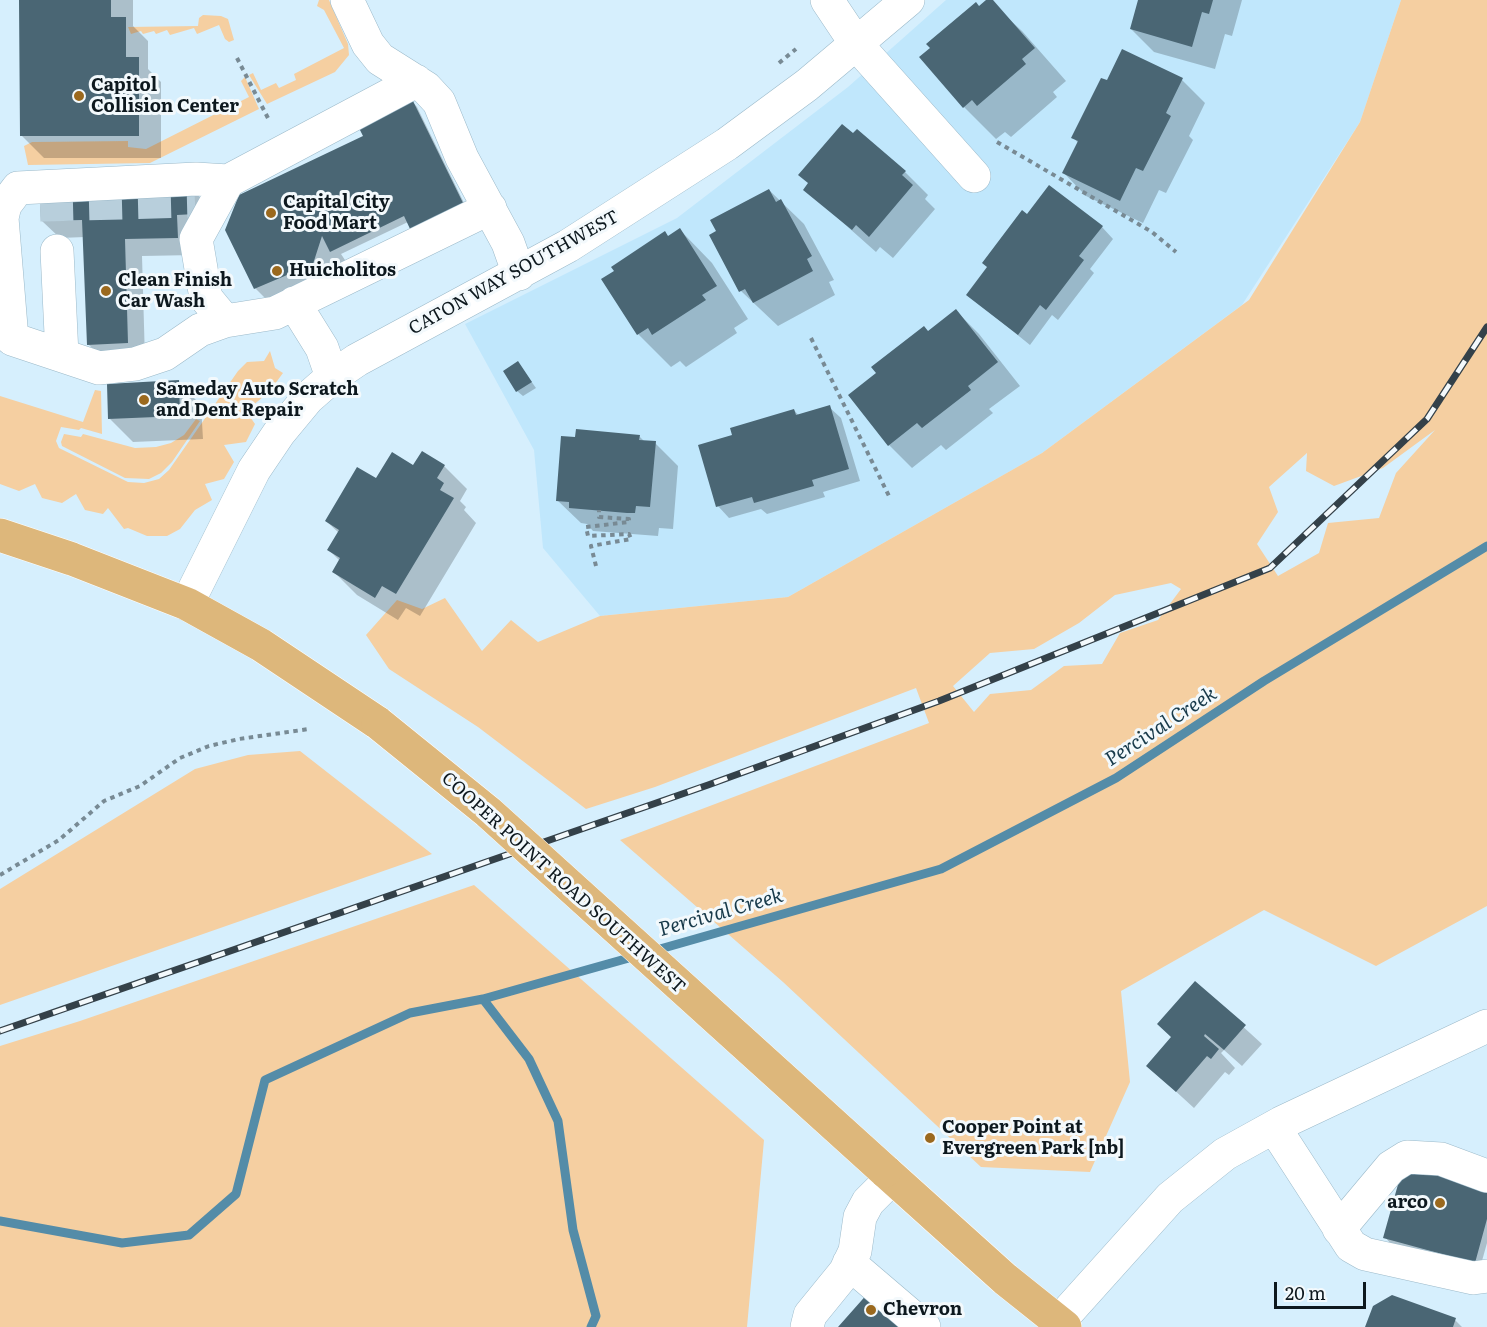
<!DOCTYPE html>
<style>
body{margin:0}
#map{position:relative;width:1487px;height:1327px;overflow:hidden;background:#d6effd;font-family:Literata,serif}
canvas{display:block}
.scale{position:absolute;left:1274px;top:1282px;width:92px;height:27px;box-sizing:border-box;border:3px solid #0d181e;border-top:0;padding-left:8px;font-size:18px;line-height:21px;white-space:nowrap;color:#0d181e;-webkit-text-stroke:4px #f3f9fc;paint-order:stroke}
</style>
<div id="map">
<canvas width="1487" height="1327"></canvas>
<div class="scale">20 m</div>
</div>
<script>
const context = document.querySelector('canvas').getContext('2d');
context.lineJoin = 'round';
function paint(path, color) { context.fillStyle = color; context.fill(path, 'evenodd'); }
const shape = rows => new Path2D(rows.map(r => 'M' + r).join(''));
function trace(path, color, width, dash) { context.strokeStyle = color; context.lineWidth = width; context.lineCap = dash ? 'butt' : 'round'; context.setLineDash(dash || []); context.stroke(path); }
function drawText(font, color, halo, rows, align = 'center') {
  context.font = font + ' Literata,serif'; context.lineWidth = 6; context.setLineDash([]); context.textBaseline = 'middle'; context.strokeStyle = halo; context.fillStyle = color; for (const [text, x, y, turn = 0] of rows) {
    context.save(); context.translate(x, y); context.rotate((+turn || 0) * Math.PI / 180); context.textAlign = isNaN(turn) ? turn : align; if (halo) context.strokeText(text, 0, 0); context.fillText(text, 0, 0); context.restore();
  }
}
paint(shape([
 [946,0,1401,0,1360,122,1242,305,1042,453,788,597,600,616,543,548,534,450,465,324,677,218,848,87]
]), '#c0e7fc');
paint(shape([
 [319,0,329,0,348,44,349,55,335,72,267,104,249,75,253,73,261,90,276,83,279,88,296,80,294,74,344,48,324,10,317,6],
 [1401,0,1487,0,1487,906,1376,966,1264,910,1121,991,1130,1082,1090,1172,981,1167,783,982,620,840,929,723,916,688,655,787,586,809,478,727,389,669,366,635,397,600,422,609,445,598,482,651,511,620,538,642,600,616,788,597,1042,453,1249,300,1360,122],
 [1435,430,1396,473,1379,518,1328,523,1319,553,1278,576,1257,544,1278,512,1269,487,1307,453,1306,471,1334,486,1383,468],
 [1171,583,1181,589,1158,620,1120,633,1102,664,1064,666,1031,690,990,694,974,712,953,686,990,653,1034,649,1079,623,1115,595],
 [203,15,221,16,228,19,234,40,229,42,225,39,219,25,197,34,194,28,170,35,167,30,156,34,154,31,143,34,141,31,131,34,128,27,198,26,199,18],
 [245,77,259,109,150,163,28,165,24,146,32,142,128,141,128,147,146,149,249,97,241,81],
 [270,351,275,368,283,373,269,392,246,411,255,424,246,442,224,445,234,462,224,479,205,484,212,500,195,510,180,529,167,536,147,536,128,528,124,529,108,508,103,514,85,510,76,494,62,503,42,498,35,484,19,491,0,484,0,396,83,422,95,390,101,391,102,434,81,428,79,430,61,427,56,441,59,448,128,482,144,483,159,479,169,470,238,371,247,362,264,361],
 [196,419,200,421,172,462,161,473,149,479,125,478,62,446,61,442,64,434,81,437,83,434,135,448,156,447,171,443,184,435],
 [300,751,432,854,0,1005,0,889,195,769,248,755],
 [474,885,764,1140,747,1327,0,1327,0,1046,80,1021]
]), '#f5cfa1');
paint(shape([
 [21,0,133,0,133,26,148,41,148,69,161,82,161,158,44,158,21,135],
 [988,0,1022,31,1066,81,1053,92,1057,97,1011,137,1005,132,996,139,964,107,979,8],
 [1140,0,1242,0,1232,36,1225,34,1215,69,1154,52,1131,29],
 [1182,80,1205,103,1189,136,1193,140,1166,193,1159,190,1143,223,1086,196,1063,172,1078,143,1073,137],
 [412,101,417,107,468,211,408,222,341,254,345,260,336,286,278,311,255,288,365,136],
 [857,132,905,172,928,195,925,199,935,209,893,258,880,247,876,252,805,189],
 [769,190,804,224,834,280,829,282,835,295,778,326,741,291],
 [194,191,211,209,195,255,142,256,145,360,106,362,88,344,85,237,60,238,42,221],
 [1028,216,1102,227,1113,239,1090,269,1094,273,1058,320,1052,315,1030,345,968,295],
 [680,230,712,263,748,319,734,328,737,333,686,367,680,361,671,367,638,334,603,279],
 [956,311,979,334,1020,386,989,409,993,413,946,450,941,445,912,468,889,445],
 [518,363,536,388,523,396,517,391],
 [178,382,201,405,203,439,133,442,110,419],
 [829,407,841,418,860,481,823,492,825,497,767,514,761,509,729,518,718,506,734,436,794,410,799,416],
 [639,436,645,442,655,443,678,466,673,529,659,528,658,536,593,531,587,524,581,523,557,500,577,438],
 [444,466,467,489,460,501,466,507,464,510,476,523,420,616,406,608,398,620,357,595,334,572,340,561,329,550,339,533,326,521,377,480,413,467],
 [1195,983,1262,1044,1242,1066,1224,1050,1221,1053,1235,1068,1229,1075,1225,1072,1194,1108,1148,1066,1172,1038],
 [1487,1188,1487,1243,1480,1268,1390,1243,1385,1237],
 [1455,1320,1462,1327,1367,1327]
]), '#0003');
trace(shape([
 [653,951,941,869,1116,778,1264,681,1487,546],
 [483,999,529,1059,558,1121,573,1230,596,1316,591,1327],
 [0,1221,122,1243,189,1235,236,1194,265,1080,410,1013,483,999,636,956]
]), '#548ca8', 9);
paint(shape([
 [19,0,111,0,111,17,126,17,126,57,139,57,139,136,20,136],
 [986,0,993,0,1035,48,1022,59,1026,64,977,106,972,100,963,108,919,57,930,48,926,44,976,2,979,6],
 [1138,0,1213,0,1209,14,1202,12,1192,47,1130,29],
 [1122,49,1183,78,1166,113,1171,116,1143,171,1136,168,1120,201,1062,173,1078,141,1071,138,1101,78,1107,80],
 [412,99,464,205,411,231,404,216,330,252,322,236,313,264,254,289,225,230,239,195,363,136,358,126],
 [842,124,853,133,857,129,906,171,902,175,913,185,869,237,856,225,852,230,803,190,808,183,798,175],
 [1049,185,1103,226,1079,256,1084,260,1046,310,1040,305,1018,335,966,295,987,267,982,263,1022,210,1027,214],
 [769,189,776,202,781,199,812,256,807,259,813,271,753,303,745,289,739,292,709,235,716,231,710,220],
 [194,190,195,214,177,215,178,238,125,239,128,343,87,345,82,220,41,221,40,195],
 [680,228,717,286,702,295,706,300,652,335,648,328,637,335,601,279,614,271,611,267,665,231,668,236],
 [956,309,998,362,968,386,971,390,922,428,917,423,888,446,848,395,876,373,871,367,924,326,928,331],
 [518,361,532,382,516,392,503,371],
 [179,380,180,416,108,419,107,384],
 [830,405,849,469,812,480,814,486,754,503,752,497,716,507,698,445,732,435,730,428,794,409,796,415],
 [576,429,640,435,639,440,656,441,650,507,636,506,635,513,627,513,569,508,569,502,556,501,561,436,575,437],
 [422,451,445,465,437,478,444,483,440,490,454,498,396,594,382,586,375,598,332,572,340,558,327,550,339,530,325,521,357,467,376,478,392,452,413,465],
 [1195,981,1246,1025,1224,1050,1205,1034,1204,1036,1219,1049,1211,1059,1207,1056,1176,1092,1146,1066,1171,1037,1157,1024],
 [1404,1163,1487,1186,1487,1219,1475,1263,1383,1238],
 [869,1292,908,1327,838,1327],
 [1392,1295,1456,1318,1453,1327,1365,1327,1373,1306]
]), '#4a6674');
trace(shape([
 [40,205,195,201]
]), '#b8cfdc', 33, [33, 16]);
const minor = shape([
 [347,0,368,44,380,59,426,88,439,102,462,158,508,243,519,274],
 [827,0,857,45,974,176],
 [228,181,196,179,18,188,5,205,2,218,12,339,99,368,135,364,165,354,200,330,225,321,275,313,490,208],
 [57,251,62,355],
 [294,303,322,348,332,377],
 [225,321,206,298,196,239,228,181,416,81],
 [187,604,254,470,279,433,308,398,332,377,357,360,568,246,727,144,807,85,908,0],
 [1274,1127,1351,1246,1365,1254,1473,1278,1487,1276],
 [1339,1229,1391,1167,1407,1157,1441,1159,1487,1176],
 [849,1263,924,1327],
 [807,1327,810,1315,845,1272,855,1251,860,1217,868,1202,892,1178],
 [1054,1327,1170,1198,1225,1154,1281,1123,1487,1026]
]);
const major = shape([
 [0,535,72,559,187,604,261,645,378,723],
 [885,1171,1005,1279,1065,1327]
]);
trace(minor, '#9bb9c9', 34);
trace(major, '#fff', 34);
trace(shape([
 [237,58,270,122],
 [779,63,796,49],
 [997,142,1152,232,1176,252],
 [811,338,889,496],
 [596,566,591,546,631,539,629,534,588,536,586,527,629,522,629,519,599,517,599,510],
 [0,875,59,840,104,801,140,786,180,758,209,746,239,739,309,729]
]), '#788a94', 4, [4.5, 4.5]);
trace(minor, '#fff', 33);
trace(major, '#ddb77b', 33);
const rail = shape([
 [0,1031,708,785,939,701,1270,568,1427,419,1487,327]
]);
trace(rail, '#344149', 7);
trace(rail, '#f3f9fc', 4.5, [14]);
const majorBridge = shape([
 [378,723,488,812,885,1171]
]);
trace(majorBridge, '#fff', 34, []);
trace(majorBridge, '#ddb77b', 33);
for (const [x, y, r, color] of [
 [79,96,6,"#9b691e"],
 [271,213,6,"#9b691e"],
 [277,271,6,"#9b691e"],
 [106,291,6,"#9b691e"],
 [144,400,6,"#9b691e"],
 [930,1138,6,"#9b691e"],
 [1440,1203,6,"#9b691e"],
 [871,1310,6,"#9b691e"]
]) { const dot = new Path2D(); dot.arc(x, y, r, 0, 2 * Math.PI); context.fillStyle = color; context.fill(dot); trace(dot, '#f3f9fc', 2); }
drawText('bold 18px', '#0d181e', '#f3f9fc', [
 ["Capitol",91,86],
 ["Collision Center",91,107],
 ["Capital City",283,203],
 ["Food Mart",283,224],
 ["Huicholitos",289,271],
 ["Clean Finish",118,281],
 ["Car Wash",118,302],
 ["Sameday Auto Scratch",156,390],
 ["and Dent Repair",156,411],
 ["Cooper Point at",942,1128],
 ["Evergreen Park [nb]",942,1149],
 ["arco",1428,1203,"right"],
 ["Chevron",883,1310]
], 'left');
drawText('18px', '#0d181e', '#f3f9fc', [
 ["CATON WAY SOUTHWEST",514,273,-29],
 ["COOPER POINT ROAD SOUTHWEST",563,883,42]
]);
drawText('italic 20px', '#183a4a', '#f3f9fc', [
 ["Percival Creek",1161,727,-33],
 ["Percival Creek",721,913,-16]
]);
</script>
